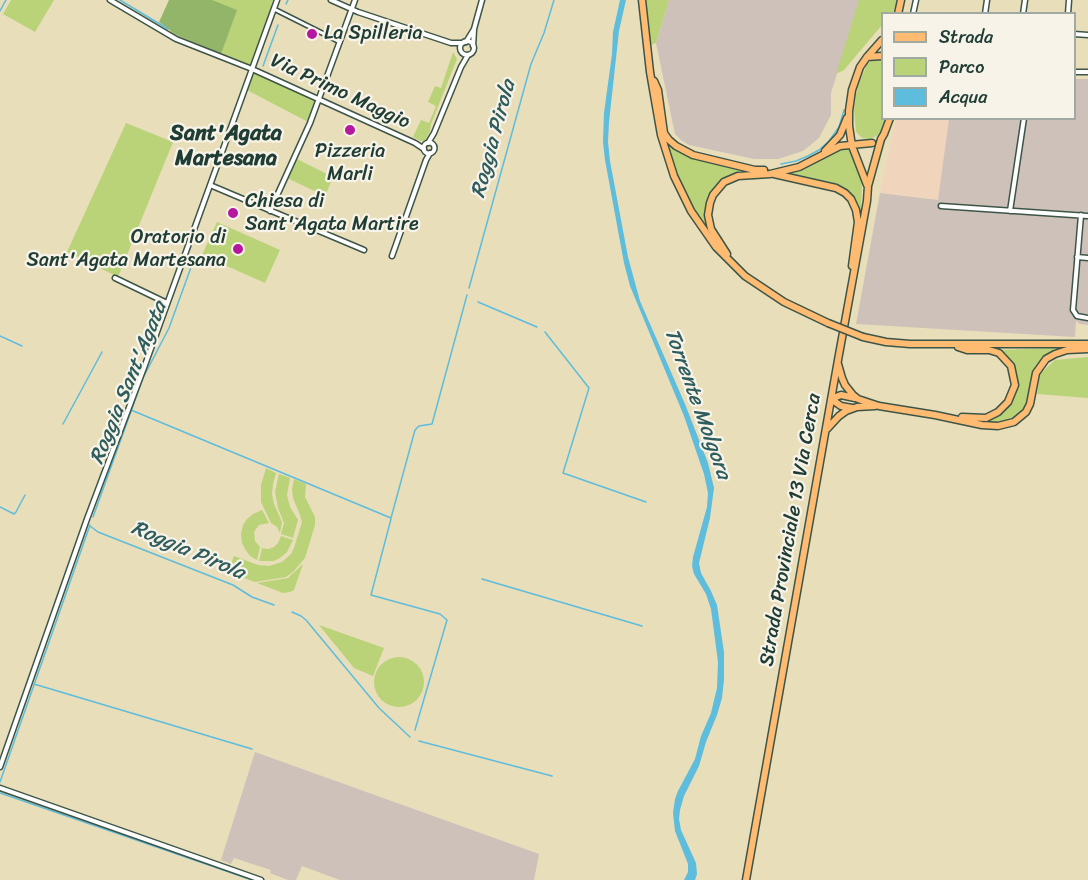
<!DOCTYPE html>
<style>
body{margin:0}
#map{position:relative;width:1088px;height:880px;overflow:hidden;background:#e8deba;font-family:Sriracha,sans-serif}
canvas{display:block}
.legend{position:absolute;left:881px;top:12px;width:195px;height:108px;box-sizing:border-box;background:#f7f3e8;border:2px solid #a1aaa0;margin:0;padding:8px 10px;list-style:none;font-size:18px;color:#1f3d34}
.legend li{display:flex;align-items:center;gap:12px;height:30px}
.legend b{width:30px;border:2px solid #a1aaa0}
</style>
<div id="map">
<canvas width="1088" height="880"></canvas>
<ul class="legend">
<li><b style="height:8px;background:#ffbb71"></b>Strada</li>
<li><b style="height:16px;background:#bad379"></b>Parco</li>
<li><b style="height:16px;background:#5ebcdc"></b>Acqua</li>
</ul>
</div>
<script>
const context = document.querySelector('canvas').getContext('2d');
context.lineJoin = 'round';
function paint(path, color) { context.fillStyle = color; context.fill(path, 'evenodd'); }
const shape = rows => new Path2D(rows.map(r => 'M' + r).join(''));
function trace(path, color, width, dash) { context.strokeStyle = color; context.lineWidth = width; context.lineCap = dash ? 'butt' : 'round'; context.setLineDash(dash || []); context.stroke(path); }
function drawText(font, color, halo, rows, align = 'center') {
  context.font = font + ' Sriracha,sans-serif'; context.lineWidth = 4.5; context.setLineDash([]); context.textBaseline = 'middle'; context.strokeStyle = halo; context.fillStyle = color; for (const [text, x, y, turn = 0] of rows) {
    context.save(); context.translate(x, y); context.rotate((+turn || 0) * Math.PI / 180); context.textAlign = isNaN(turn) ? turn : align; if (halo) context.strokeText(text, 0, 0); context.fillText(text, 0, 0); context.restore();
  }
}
paint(shape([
 [896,119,949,119,939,200,880,193]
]), '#f0d5bc');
paint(shape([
 [669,0,860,0,831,93,831,115,819,138,803,151,778,159,754,159,689,145,681,140,675,134,656,43],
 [1075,79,1088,79,1088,325,1080,324,1076,321,1075,337,856,324,880,193,938,200,949,119,1074,118],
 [255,752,539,854,534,880,340,880,302,866,296,880,288,880,270,873,271,870,234,858,231,864,221,860]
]), '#cec1b9');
paint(shape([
 [11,0,54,0,35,32,3,14],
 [171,0,273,0,271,5,273,7,252,67,170,33],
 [642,0,669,0,656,43,647,46],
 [859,0,897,0,893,13,882,14,882,25,844,70,836,74],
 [453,52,457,59,431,124,430,131,426,139,424,141,421,141,413,137,421,120,429,123,436,106,428,102,435,86,441,88],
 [880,58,882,59,882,118,887,119,881,131,877,136,869,139,862,138,856,132,854,110,856,95,859,83,867,64,873,59],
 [252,69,318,99,310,123,245,89],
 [126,123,173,142,118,277,67,252],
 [665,136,675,148,742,168,736,174,724,179,717,186,711,194,708,229,693,207,677,175,671,160],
 [849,148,852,149,862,182,861,211,852,194,844,188,790,173,809,167,835,151],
 [295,158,333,177,325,196,287,178],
 [217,222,280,250,265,283,202,255],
 [1057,348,1045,357,1036,369,1027,406,1017,418,1002,423,980,421,997,416,1005,410,1011,404,1016,393,1017,383,1016,374,1013,366,998,350],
 [1088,357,1088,398,1037,394,1040,374,1055,360],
 [266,468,276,473,273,484,272,494,274,504,282,522,280,533,277,527,271,523,261,502,261,485],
 [279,474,290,478,287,495,290,507,298,520,293,538,281,534,284,523,278,508,275,492],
 [294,479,306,484,305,497,315,517,315,525,305,558,293,572,286,577,255,582,228,572,234,556,258,565,269,566,282,562,291,554,294,548,302,522,300,515,293,498,292,489],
 [262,510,269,523,259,525,254,532,255,541,260,547,257,560,250,556,245,549,242,543,241,534,243,525,247,519,253,514],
 [281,536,293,540,287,552,280,558,274,561,259,561,262,548,268,549,274,547,278,543],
 [303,564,294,590,290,592,283,593,257,583,288,578],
 [319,625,384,648,373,676,354,668],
 '374 682a25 25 0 1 1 50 0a25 25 0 1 1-50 0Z'
]), '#bad379');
paint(shape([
 [169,0,212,0,237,10,221,54,175,34,159,22]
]), '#93b569');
paint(shape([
 [620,0,626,0,619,31,609,122,608,142,610,161,628,257,640,301,685,404,708,463,714,488,710,518,699,563,701,573,711,591,717,605,724,652,724,680,722,698,717,715,706,742,699,766,684,796,680,810,679,819,681,830,696,863,697,874,695,880,684,880,688,872,688,864,675,831,673,813,675,799,678,791,695,759,701,736,711,713,717,688,718,662,711,609,706,594,694,574,692,566,693,557,707,507,708,493,704,474,684,416,630,286,624,263,605,160,603,142,604,113,612,54,613,32]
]), '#5ebcdc');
trace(shape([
 [120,0,168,29],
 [286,4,288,0],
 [0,11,6,0],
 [263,66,278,25],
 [781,164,796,161,808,156,819,150,829,141,839,127,844,110],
 [469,288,531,64,544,33,554,0],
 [478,302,537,327],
 [545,332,589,388,563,473,646,502],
 [0,336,22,346],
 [131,410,391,518,415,430,419,426,432,424,467,295],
 [63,424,102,352],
 [0,507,14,514,16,512,25,495],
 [93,517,143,378,169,328,194,259],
 [391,519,371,595,440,614,447,620,415,730],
 [90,526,98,532,233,585,252,597,274,605],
 [482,579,642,626],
 [292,612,301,616,306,620,379,708,410,737],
 [34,684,252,749],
 [419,741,552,776],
 [0,782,90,525],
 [0,793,252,880]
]), '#5ebcdc', 1.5);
const pedestrian = shape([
 [274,9,340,42]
]);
const minor = shape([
 [110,0,176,39,252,69,415,143,424,149],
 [331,0,358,12,451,43,463,43],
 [913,14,916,0],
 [985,14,987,0],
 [1023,14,1025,0],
 [1068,14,1069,0],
 [1074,34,1088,35],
 '460 48a7 7 0 1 1 14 0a7 7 0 1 1-14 0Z',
 [466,42,474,29,482,0],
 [473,46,474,30],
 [1074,72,1088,72],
 '423.5 148a5.5 5.5 0 1 1 11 0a5.5 5.5 0 1 1-11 0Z',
 [428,143,434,133,461,67,468,55],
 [210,185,364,250],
 [941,206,1088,216],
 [270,211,310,123,355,0],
 [1010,211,1024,118],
 [1081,215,1073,310,1077,316,1088,318],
 [392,256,426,160,430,153],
 [1077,257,1088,258],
 [115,278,167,303],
 [0,767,87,519,145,365,277,0],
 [0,788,261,880]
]);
const primary = shape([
 [642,0,650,72,661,135,674,176,691,211,716,247,745,276,784,302,828,323],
 [898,14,901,0],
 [867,57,882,56],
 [654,81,658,90,664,133,669,140,676,146,693,155,755,170,764,170],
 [825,151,840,135,847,118],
 [774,174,836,188,845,193,851,199,856,210,858,222,852,266],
 [867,185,852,146,849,126,849,111,852,90,860,67,867,57,882,40],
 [727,254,711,229,708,215,710,203,713,195,724,182,738,176,770,174,799,167,840,146,872,143],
 [863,337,886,342,910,344,1088,344],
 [958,347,967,350,989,350,999,353,1011,366,1015,385,1008,402,998,412,986,418,962,417],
 [838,364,842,378,845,385,853,395,858,399,879,406,935,415,982,425,998,426,1014,422,1026,412,1030,404,1036,373,1046,359,1055,354,1067,350,1088,349],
 [831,399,841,406,852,408],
 [831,399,841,395,855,398],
 [827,429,839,416,846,411,857,407,875,406],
 [746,880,838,360,867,201,868,186,881,139,884,134,890,118]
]);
trace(pedestrian, '#3d5548', 6);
trace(minor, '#3d5548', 7);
trace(primary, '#3d5548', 9);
trace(pedestrian, '#fff', 3);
trace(minor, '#fff', 4);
trace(primary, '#ffbb71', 6);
const primaryBridge = shape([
 [828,323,863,337]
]);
trace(primaryBridge, '#3d5548', 9, []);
trace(primaryBridge, '#ffbb71', 6);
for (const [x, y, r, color] of [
 [312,34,6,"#b5179e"],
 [350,130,6,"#b5179e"],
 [233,213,6,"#b5179e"],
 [238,249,6,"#b5179e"]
]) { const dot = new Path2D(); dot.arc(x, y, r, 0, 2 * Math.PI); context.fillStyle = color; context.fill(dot); trace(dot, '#f7f3e8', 2); }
drawText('20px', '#1f3d34', '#f7f3e8', [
 ["La Spilleria",324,34],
 ["Pizzeria",350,152,"center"],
 ["Marli",350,175,"center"],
 ["Chiesa di",245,202],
 ["Sant'Agata Martire",245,225],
 ["Oratorio di",226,238,"right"],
 ["Sant'Agata Martesana",226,261,"right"]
], 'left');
drawText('20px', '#1f3d34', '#f7f3e8', [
 ["Via Primo Maggio",340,92,25],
 ["Strada Provinciale 13 Via Cerca",791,530,-80]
]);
drawText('italic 21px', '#2f5d5e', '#f7f3e8', [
 ["Roggia Pirola",494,139,-75],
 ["Roggia Sant'Agata",129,383,-68],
 ["Torrente Molgora",697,404,70],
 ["Roggia Pirola",188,551,23]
]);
drawText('bold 22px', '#1f3d34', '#f7f3e8', [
 ["Sant'Agata",226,134],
 ["Martesana",226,159]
]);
</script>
